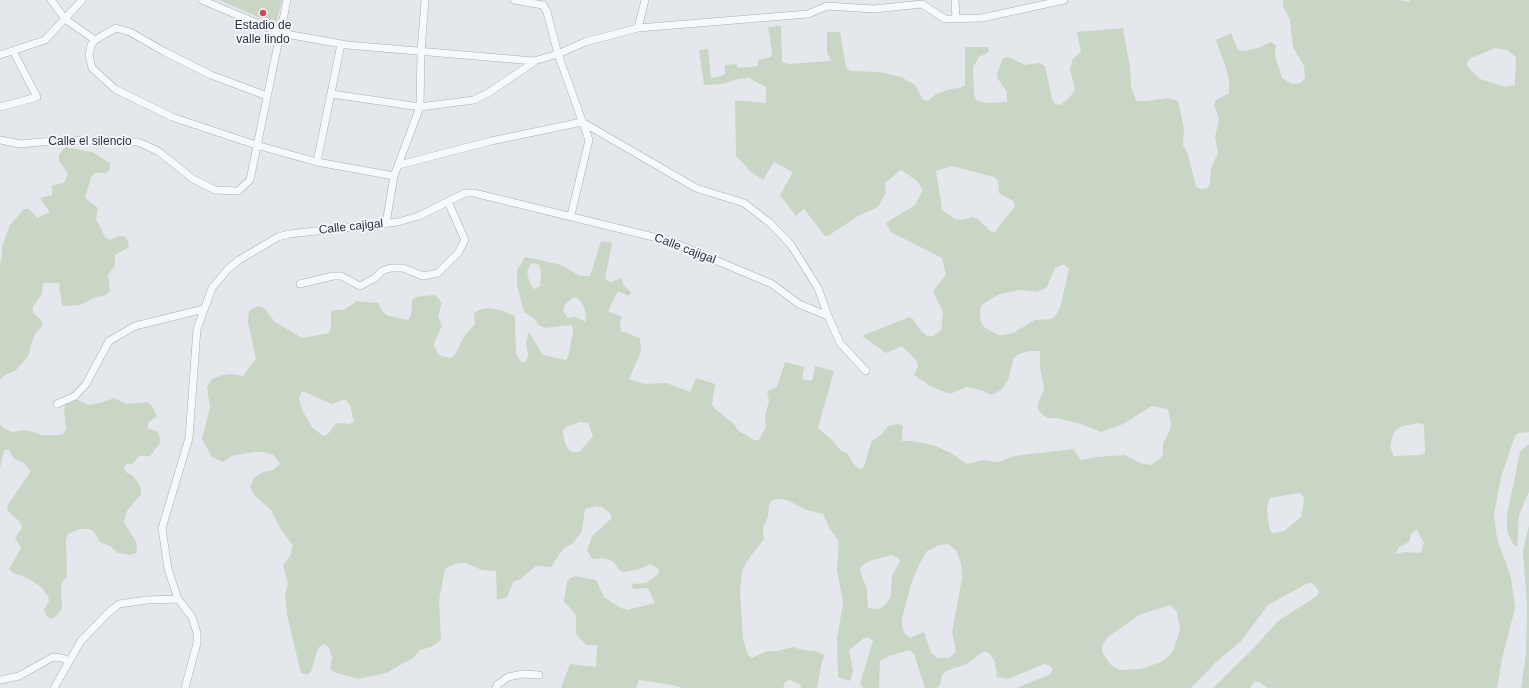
<!DOCTYPE html>
<style>
body{margin:0}
canvas{display:block;background:#e4e7ec}
</style>
<canvas width="1529" height="688"></canvas>
<script>
const context = document.querySelector('canvas').getContext('2d');
context.lineJoin = 'round';
function paint(path, color) { context.fillStyle = color; context.fill(path, 'evenodd'); }
const shape = rows => new Path2D(rows.map(r => 'M' + r).join(''));
function trace(path, color, width, dash) { context.strokeStyle = color; context.lineWidth = width; context.lineCap = dash ? 'butt' : 'round'; context.setLineDash(dash || []); context.stroke(path); }
function drawText(font, color, halo, rows, align = 'center') {
  context.font = font + ' Arial,sans-serif'; context.lineWidth = 4; context.setLineDash([]); context.textBaseline = 'middle'; context.strokeStyle = halo; context.fillStyle = color; for (const [text, x, y, turn = 0] of rows) {
    context.save(); context.translate(x, y); context.rotate((+turn || 0) * Math.PI / 180); context.textAlign = isNaN(turn) ? turn : align; if (halo) context.strokeText(text, 0, 0); context.fillText(text, 0, 0); context.restore();
  }
}
paint(shape([
 [219,0,282,0,276,25],
 [1283,0,1400,0,1408,2,1411,0,1529,0,1529,432,1518,433,1515,436,1501,477,1494,514,1497,539,1511,577,1515,608,1502,659,1497,688,1268,688,1259,682,1254,682,1250,688,1213,688,1254,648,1278,621,1317,596,1319,592,1316,587,1312,583,1308,583,1268,605,1241,641,1215,663,1191,688,1016,688,1049,675,1053,669,1049,665,1044,664,1008,679,997,677,995,662,989,653,984,651,967,664,946,671,942,675,940,685,937,688,925,688,914,654,910,650,889,656,880,661,879,688,864,688,860,684,873,641,869,638,864,638,849,650,853,670,851,679,849,681,838,677,837,639,843,602,837,570,839,541,830,529,823,514,807,510,787,500,776,499,771,501,769,505,768,517,763,527,764,539,747,561,742,572,740,593,743,639,748,655,752,658,767,651,777,651,793,647,803,650,815,651,825,655,822,661,817,688,801,688,800,684,790,680,785,682,783,688,682,688,672,685,639,680,636,688,561,688,570,664,596,667,597,645,586,645,576,634,576,614,564,602,567,582,570,578,575,576,596,580,604,597,621,608,627,610,655,603,648,588,633,589,632,584,646,583,658,574,659,569,650,564,640,569,624,572,619,570,613,561,603,558,592,559,590,555,587,550,592,536,612,518,610,513,602,507,596,506,585,509,582,531,573,543,563,549,551,567,536,566,522,578,513,582,507,597,497,600,496,571,482,570,465,563,455,564,445,569,439,601,441,640,431,647,420,650,413,658,386,673,358,679,333,672,330,668,332,658,329,648,325,644,320,646,317,651,311,672,306,675,301,673,287,615,285,594,288,584,283,565,290,556,293,546,280,528,271,510,255,496,250,487,254,478,263,472,273,470,280,464,274,455,263,452,253,452,231,456,223,462,212,457,202,439,210,408,207,387,212,379,223,375,233,374,243,376,256,359,248,322,249,311,253,308,259,306,264,308,275,322,302,338,329,333,331,328,331,312,335,310,344,310,357,301,378,303,383,312,388,316,408,320,411,315,412,300,416,297,435,295,442,303,438,316,442,326,435,341,434,346,439,355,450,358,454,356,465,335,475,324,474,313,479,310,489,308,500,310,515,316,516,354,522,363,526,361,528,356,526,342,529,332,543,355,566,360,569,354,573,331,572,325,545,328,540,326,533,318,524,312,517,286,517,270,525,257,531,258,561,265,580,276,590,276,601,241,612,243,605,279,610,282,622,278,623,285,631,292,629,296,618,291,608,311,622,317,620,322,621,331,640,338,641,352,629,379,644,384,666,383,690,392,696,378,715,384,712,405,715,409,732,422,739,431,754,440,759,440,766,427,765,416,769,401,767,391,777,387,785,362,804,367,802,379,812,381,815,366,834,371,818,428,831,439,842,452,847,453,853,463,860,470,864,467,871,442,882,434,888,426,898,424,903,426,902,441,913,441,936,446,951,453,967,464,982,460,999,462,1014,456,1073,449,1081,460,1096,457,1125,455,1140,463,1151,465,1160,459,1163,454,1163,443,1170,430,1171,424,1168,409,1152,406,1121,425,1101,432,1081,424,1057,418,1047,418,1038,410,1038,404,1044,389,1040,367,1040,351,1029,351,1019,354,1014,358,1008,380,1001,390,991,395,981,390,966,387,950,394,930,386,914,375,918,366,916,360,902,346,886,353,862,336,909,317,913,319,921,331,927,336,933,336,941,330,943,312,933,291,946,274,942,258,891,232,886,223,915,205,923,190,917,181,901,170,885,183,886,192,878,207,858,216,828,236,825,236,804,209,796,216,780,195,793,172,774,162,763,180,751,172,736,156,735,100,766,103,766,87,749,78,738,79,723,84,704,85,699,50,708,49,711,78,718,77,725,74,725,65,736,64,738,68,758,66,758,60,771,57,772,52,768,27,781,26,782,62,789,64,831,61,827,52,827,32,840,32,846,67,850,71,880,72,901,77,915,85,923,100,928,101,936,94,950,89,960,88,965,85,965,47,988,47,989,52,979,57,973,67,974,94,976,100,986,103,1007,102,1007,92,998,79,997,74,1003,58,1009,57,1025,65,1040,63,1045,66,1052,99,1055,104,1060,105,1069,98,1075,90,1070,69,1073,59,1081,52,1077,32,1123,28,1130,68,1131,86,1136,101,1147,101,1168,98,1178,101,1184,129,1183,145,1188,154,1196,187,1201,189,1207,188,1210,184,1211,168,1218,153,1215,137,1219,119,1214,105,1216,100,1229,93,1229,82,1227,71,1216,40,1231,33,1238,50,1244,51,1258,48,1271,42,1276,45,1275,56,1282,78,1292,84,1297,84,1302,82,1305,77,1304,66,1293,47,1290,20,1283,6],
 [1495,48,1507,50,1516,57,1515,85,1505,87,1480,79,1468,67,1467,62,1471,58],
 [952,166,994,177,998,181,999,193,1013,201,1015,206,995,232,990,231,978,219,973,217,961,220,955,219,942,210,936,171],
 [534,263,539,265,541,271,540,286,535,289,533,288,529,281,527,271,531,264],
 [1064,264,1069,269,1060,308,1055,316,1051,319,1035,320,1013,333,1003,335,998,335,984,327,981,322,980,312,981,306,986,302,1000,294,1021,290,1037,292,1042,290,1047,287,1055,268],
 [574,297,579,299,585,309,586,322,576,317,568,318,563,311,565,304],
 [302,391,332,404,345,399,350,405,354,422,349,424,336,423,328,434,323,436,312,427,303,412,299,399],
 [580,422,588,423,593,436,579,452,573,452,568,449,564,440,563,431,566,427],
 [1419,423,1424,425,1425,453,1420,455,1394,456,1390,446,1393,435,1396,430,1403,426],
 [1299,493,1303,496,1304,501,1301,517,1284,531,1273,533,1270,530,1268,519,1267,508,1270,498],
 [1417,530,1424,543,1421,553,1405,552,1395,554,1399,547,1409,542,1412,532],
 [948,544,956,550,961,563,962,578,952,632,956,651,949,658,938,658,931,653,924,632,910,638,905,634,902,627,902,618,912,581,921,561,927,551,939,545],
 [891,555,897,557,900,561,892,576,891,596,886,604,881,608,875,609,868,608,867,589,860,571,861,566,870,561],
 [1170,605,1177,612,1180,630,1173,651,1170,655,1161,662,1141,669,1120,670,1111,665,1102,652,1102,646,1108,637,1139,615],
 [65,147,92,152,110,163,110,169,106,173,96,173,91,177,85,198,98,208,96,219,105,237,110,240,119,236,125,237,128,241,129,247,115,255,115,266,108,275,110,291,106,295,96,297,80,305,62,306,59,283,43,283,42,294,33,307,33,313,41,320,43,325,35,334,31,344,29,354,26,359,15,371,5,375,0,380,0,264,2,256,2,246,10,225,24,209,29,209,37,218,50,212,40,198,52,195,52,185,64,183,66,179,68,174,59,161,59,155],
 [114,398,127,404,148,402,152,406,157,416,148,423,148,428,158,432,160,438,160,443,150,456,139,456,132,464,126,464,124,468,127,473,132,475,139,484,141,489,141,494,127,511,124,522,136,542,137,547,136,553,130,555,118,553,110,546,100,542,94,532,90,529,79,529,68,534,66,540,67,577,63,581,61,586,62,609,55,617,50,619,46,615,44,610,49,601,48,596,41,587,27,578,13,573,9,569,21,548,15,538,22,528,20,522,8,511,7,506,31,471,24,463,14,459,9,450,4,450,0,468,0,424,3,428,12,432,27,430,42,435,58,435,63,434,66,429,64,409,66,404,73,400,78,400,88,405,104,402],
 [1529,444,1529,492,1519,515,1517,547,1513,544,1507,531,1507,515,1520,452],
 [1529,525,1529,688,1521,688,1526,653,1527,607,1523,551]
]), '#c9d6c5');
const minor = shape([
 [51,0,65,19,95,40],
 [202,0,280,33,347,45,534,61,558,54,585,42,638,28,808,14,827,6,874,9,922,4,945,19,982,18,1064,0],
 [514,0,543,5,547,12,558,54,589,140,571,215],
 [955,0,956,19],
 [638,28,645,0],
 [0,55,45,40,82,0],
 [332,94,420,107,474,100,488,93,534,62],
 [267,96,211,75,165,52,130,32,116,28,95,40,91,45,89,55,92,68,115,89,172,117,256,145,317,162,394,176],
 [0,107,37,97,13,51],
 [0,140,20,144,62,140,138,142,158,151,193,179,215,190,238,191,250,180,287,0],
 [317,162,341,44],
 [399,165,491,141,582,122,696,188,744,203,770,223,791,245,818,288,828,316],
 [386,223,394,176,420,107,421,51,425,0],
 [300,284,333,276,341,276,360,286,375,278,382,271,391,268,403,268,423,276,438,273,458,253,465,240,448,202],
 [57,404,75,396,86,384,109,341,135,326,204,309],
 [0,680,19,676,53,657,62,658,69,661],
 [54,688,81,641,108,613,119,604,147,600,178,599],
 [185,688,197,643,197,633,192,617,178,599,168,569,162,528,189,438,197,329,212,288,228,269,239,260,278,237,289,234,398,222,419,216,465,193,474,193,670,241,772,284,799,304,828,316,840,343,866,371],
 [496,688,497,685,508,677,523,674,539,675]
]);
trace(minor, '#a9aeb7', 8);
trace(minor, '#f7f8fa', 7);
for (const [x, y, r, color] of [
 [263,13,4,"#d1495b"]
]) { const dot = new Path2D(); dot.arc(x, y, r, 0, 2 * Math.PI); context.fillStyle = color; context.fill(dot); trace(dot, '#f4f6f9', 1.5); }
drawText('12px', '#2b3445', '#f4f6f9', [
 ["Estadio de",263,26],
 ["valle lindo",263,40]
]);
drawText('12px', '#2b3445', '#f4f6f9', [
 ["Calle el silencio",90,142],
 ["Calle cajigal",351,227,-6],
 ["Calle cajigal",685,249,21]
]);
</script>
